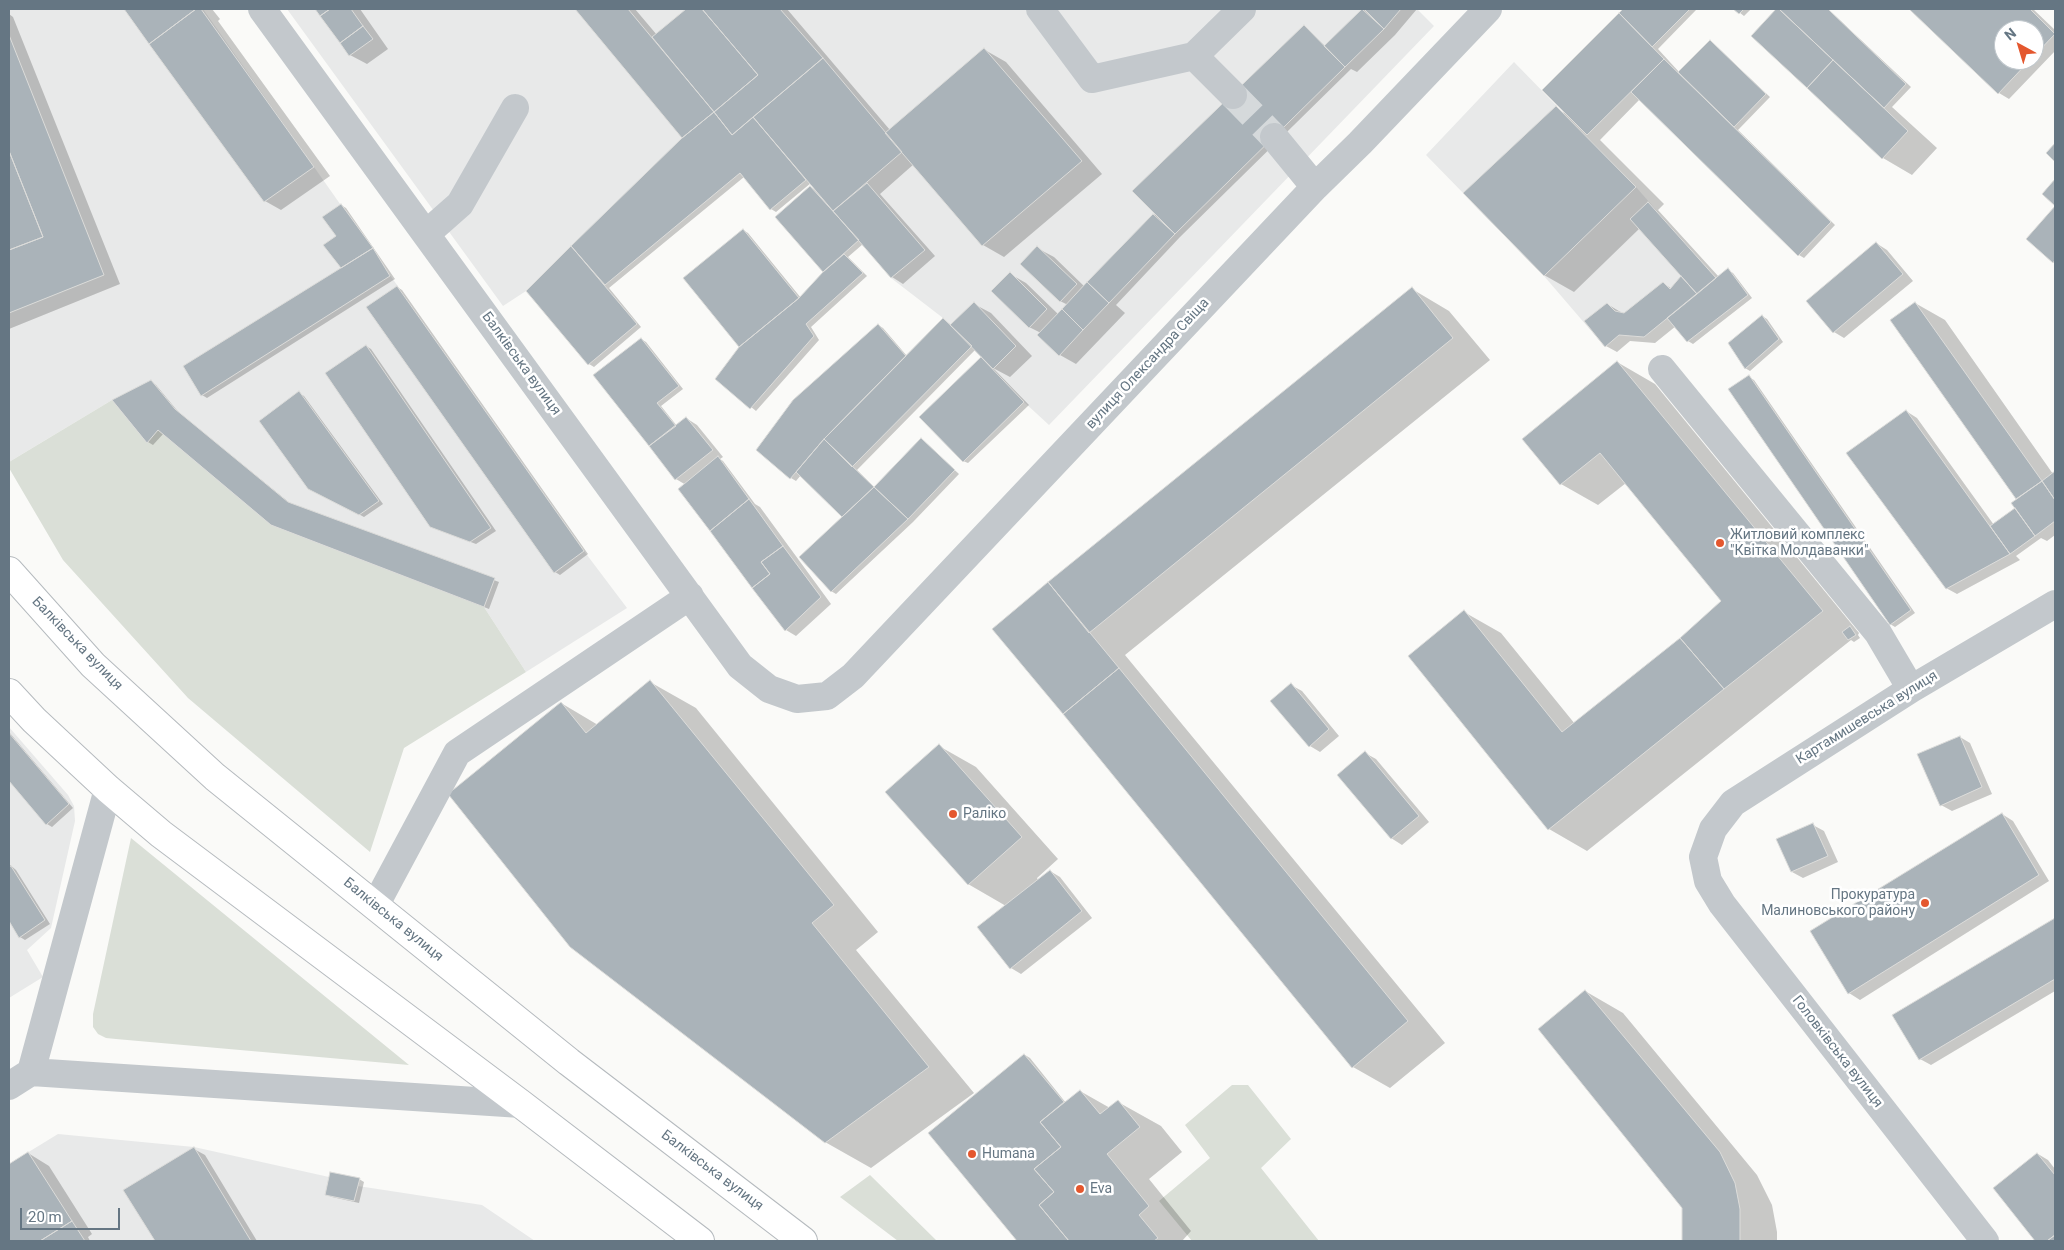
<!DOCTYPE html>
<meta charset="utf-8">
<style>
body{margin:0}
#map{position:relative;width:2064px;height:1250px;overflow:hidden;background:#fafaf8;font-family:Roboto,sans-serif}
canvas{display:block}
.frame{position:absolute;inset:0;border:10px solid #657683;pointer-events:none}
.north{position:absolute;left:1994px;top:20px;width:50px;height:50px;box-sizing:border-box;background:#fff;border:1px solid #c1c8cd;border-radius:50%;rotate:321deg;font-size:14px;font-weight:700;line-height:20px;text-align:center;color:#657683}
.north::after{content:'';display:block;margin:auto;width:18px;height:22px;background:#e4572e;clip-path:polygon(50% 0,100% 100%,50% 72%,0 100%)}
.scale{position:absolute;left:20px;top:1208px;width:100px;height:22px;box-sizing:border-box;border:2px solid #657683;border-top:0;padding-left:6px;font-size:15px;line-height:18px;white-space:nowrap;color:#657683;-webkit-text-stroke:4px #fff;paint-order:stroke}
</style>
<div id="map">
<canvas width="2064" height="1250"></canvas>
<div class="frame"></div>
<div class="north">N</div>
<div class="scale">20 m</div>
</div>
<script>
const context = document.querySelector('canvas').getContext('2d');
context.lineJoin = 'round';
function paint(path, color) { context.fillStyle = color; context.fill(path, 'evenodd'); }
const shape = rows => new Path2D(rows.map(r => 'M' + r).join(''));
function trace(path, color, width, dash) { context.strokeStyle = color; context.lineWidth = width; context.lineCap = dash ? 'butt' : 'round'; context.setLineDash(dash || []); context.stroke(path); }
function drawText(font, color, halo, rows, align = 'center') {
  context.font = font + ' Roboto,sans-serif'; context.lineWidth = 5; context.setLineDash([]); context.textBaseline = 'middle'; context.strokeStyle = halo; context.fillStyle = color; for (const [text, x, y, turn = 0] of rows) {
    context.save(); context.translate(x, y); context.rotate((+turn || 0) * Math.PI / 180); context.textAlign = isNaN(turn) ? turn : align; if (halo) context.strokeText(text, 0, 0); context.fillText(text, 0, 0); context.restore();
  }
}
paint(shape([
 [9,9,203,9,584,551,627,608,526,672,484,607,271,525,159,431,147,443,112,400,9,462],
 [287,9,1417,9,1434,26,1049,425,1024,402,943,318,891,278,753,117,732,135,571,246,526,291,503,306],
 [1514,62,1636,187,1716,278,1644,337,1619,335,1605,347,1544,276,1426,155],
 [9,727,68,795,74,806,75,821,51,928,27,950,43,977,9,998],
 [58,1134,194,1147,329,1177,330,1172,360,1178,358,1186,482,1205,535,1241,9,1241,9,1164]
]), '#e8e9e9');
paint(shape([
 [112,400,147,443,158,430,271,525,484,607,526,672,404,748,370,852,188,698,63,560,9,468,9,462],
 [131,838,409,1065,116,1039,106,1038,98,1034,93,1027,93,1014],
 [1232,1085,1248,1085,1291,1139,1261,1168,1319,1241,1192,1241,1159,1201,1210,1158,1185,1125],
 [870,1175,937,1241,898,1241,840,1197]
]), '#dadfd7');
paint(shape([
 [125,9,212,9,220,19,218,21,330,176,281,210,265,201],
 [317,9,360,9,388,49,367,64,350,55],
 [576,9,635,9,657,35,688,9,787,9,890,130,985,50,1006,62,1102,174,1004,257,983,245,914,164,880,194,935,256,903,284,892,277,863,244,848,257,867,276,811,327,819,340,756,411,717,379,741,347,743,230,748,233,801,298,825,272,776,217,810,187,817,191,811,183,776,212,771,209,744,177,609,288,641,327,594,367,589,364,528,291,683,139],
 [1363,9,1417,9,1395,35,1357,72,1351,69,1180,237,1116,305,1125,313,1076,364,1060,355,1041,333,1029,327,1010,274,1026,283,1058,314,1068,305,1060,301,1037,248,1054,257,1085,287,1155,214,1304,27,1325,46],
 [1625,9,1696,10,1658,49,1680,73,1710,41,1770,97,1738,130,1835,225,1804,258,1799,255,1640,99,1600,140,1664,204,1658,210,1719,277,1728,270,1733,273,1752,298,1693,344,1688,341,1676,326,1655,343,1630,341,1617,352,1606,346,1607,304,1624,314,1663,283,1672,289,1683,276,1640,228,1574,292,1544,275,1556,108,1566,114,1620,14],
 [1735,9,1751,9,1744,16],
 [1777,9,1783,12,1781,9,1828,9,1911,87,1892,107,1937,148,1912,175,1883,158,1753,36],
 [1911,9,2033,9,2055,30,2055,51,2009,99,1999,93],
 [2004,30,2034,30,2034,60,2004,60],
 [9,14,13,17,120,284,9,329],
 [341,205,346,208,395,279,207,398,202,395,343,268,337,236],
 [2055,207,2055,263,2027,239],
 [1876,243,1887,250,1913,281,1844,338,1834,332],
 [397,287,402,290,588,554,560,575,555,572],
 [1412,289,1449,311,1490,360,1125,655,1445,1043,1390,1088,1353,1067,994,629],
 [1915,303,1945,320,2053,474,2055,473,2055,535,2047,541,2041,538,2016,556,2020,560,1957,594,1946,588,1906,411,1917,418,1994,525,2017,509,2019,499],
 [974,304,991,313,1032,356,1010,377,993,368,1029,405,968,463,963,461,981,358,986,361,976,349,857,470,875,488,921,439,959,474,913,522,836,594,831,591,844,517,801,475,796,481,791,478,758,449,878,325,883,328,907,356,943,319,951,325],
 [1762,316,1767,319,1783,342,1750,371,1745,368],
 [641,339,646,342,683,389,661,406,677,426,686,418,697,425,723,457,720,459,723,461,755,504,760,507,831,604,796,636,786,630,686,485,676,479,650,446],
 [366,346,371,349,496,531,476,544,436,529],
 [1617,362,1655,384,1859,633,1858,635,1860,638,1854,642,1851,640,1587,851,1549,829,1464,612,1501,633,1575,724,1681,639,1723,601,1626,483,1598,505,1561,484],
 [1749,377,1754,380,1915,613,1895,627,1890,624],
 [151,382,156,385,180,414,291,504,499,582,489,609,278,527,164,433,153,445,148,442,114,400],
 [299,393,304,396,383,504,364,517,309,488],
 [650,682,696,708,878,932,856,950,974,1093,871,1168,825,1142,561,703,598,725],
 [1291,685,1302,691,1339,736,1320,752,1310,746],
 [9,732,73,808,52,827,47,824,9,779],
 [1960,737,1970,743,1992,794,1952,811,1941,805],
 [939,746,976,767,1058,859,1037,878,1038,880,1050,871,1060,877,1092,918,1021,974,1011,968,1006,906,968,884],
 [1365,753,1376,759,1429,822,1402,845,1391,838],
 [2002,814,2013,821,2049,881,1860,1000,1849,993,1812,931],
 [1813,825,1824,831,1838,862,1803,878,1792,872],
 [9,864,16,870,50,924,25,940,20,937,9,919],
 [2055,919,2055,991,1931,1065,1920,1059,1894,1016],
 [1585,991,1623,1013,1757,1175,1772,1205,1777,1232,1777,1241,1683,1241,1683,1207],
 [1025,1055,1030,1058,1066,1103,1080,1091,1110,1108,1118,1102,1161,1126,1182,1152,1149,1179,1191,1231,1182,1241,1019,1241,930,1133],
 [194,1149,205,1155,257,1241,156,1241,125,1190],
 [28,1153,49,1166,92,1234,88,1237,90,1241,9,1241,9,1166],
 [2038,1154,2048,1160,2055,1169,2055,1241,2037,1241,1995,1188],
 [359,1179,364,1182,359,1203,332,1197,327,1195]
]), '#0003');
const building = shape([
 [124,9,196,9,149,44,124,9],
 [196,9,201,9,314,167,264,202,149,44,196,9],
 [315,9,330,9,320,16,315,9],
 [330,9,351,9,363,26,340,43,320,16,330,9],
 [575,9,628,9,714,112,682,138,575,9],
 [686,9,702,9,758,75,714,112,652,37,686,9],
 [702,9,780,9,823,58,732,135,714,112,758,75,702,9],
 [1362,9,1384,29,1345,67,1324,46,1362,9],
 [1364,9,1401,9,1384,29,1364,9],
 [1623,9,1690,9,1652,47,1619,13,1623,9],
 [1733,9,1744,9,1739,14,1733,9],
 [1776,9,1779,9,1833,60,1807,88,1751,36,1776,9],
 [1779,9,1828,9,1906,84,1884,108,1779,9],
 [1909,9,2030,9,2055,34,2034,56,2034,30,2004,30,2004,60,2030,60,1998,94,1909,9],
 [1619,13,1664,59,1587,135,1542,90,1619,13],
 [1304,25,1345,67,1175,234,1132,191,1304,25],
 [363,26,373,39,349,56,340,43,363,26],
 [9,35,104,275,9,313,9,250,43,237,9,151,9,35],
 [1710,40,1766,94,1734,127,1678,72,1710,40],
 [984,48,1082,161,982,246,885,133,984,48],
 [823,58,902,152,833,211,753,117,823,58],
 [1664,59,1831,222,1798,256,1631,92,1664,59],
 [1833,60,1908,131,1882,159,1807,88,1833,60],
 [1556,106,1636,187,1544,276,1463,193,1556,106],
 [714,112,732,135,753,117,806,180,770,210,740,173,605,285,571,246,682,138,714,112],
 [2055,143,2055,162,2046,153,2055,143],
 [9,151,43,237,9,250,9,151],
 [2055,179,2055,260,2053,263,2026,239,2055,206,2042,194,2055,179],
 [867,183,925,250,891,278,833,211,867,183],
 [810,186,859,240,823,272,775,217,810,186],
 [1648,202,1716,278,1697,294,1630,219,1648,202],
 [341,204,373,248,341,268,323,245,336,236,322,217,341,204],
 [1153,214,1175,234,1109,303,1087,282,1153,214],
 [743,229,799,298,739,347,683,278,743,229],
 [1876,242,1903,274,1833,333,1806,301,1876,242],
 [571,246,637,324,588,365,526,291,571,246],
 [1037,246,1077,284,1060,302,1020,264,1037,246],
 [373,248,390,276,201,396,183,366,373,248],
 [844,254,863,273,806,324,814,336,750,409,715,379,739,347,799,298,823,272,844,254],
 [1728,268,1748,295,1687,342,1667,318,1728,268],
 [1010,272,1047,309,1029,328,991,291,1010,272],
 [1681,276,1697,294,1644,337,1619,335,1605,347,1584,321,1607,303,1615,311,1624,313,1663,282,1670,289,1681,276],
 [1087,282,1109,303,1083,330,1062,309,1087,282],
 [397,286,584,551,554,573,366,307,397,286],
 [1412,287,1453,338,1089,633,1048,582,1412,287],
 [974,302,1016,346,993,369,950,325,974,302],
 [1915,302,2042,481,2016,499,1890,320,1915,302],
 [1062,309,1083,330,1059,356,1037,335,1062,309],
 [1762,315,1779,339,1745,369,1728,343,1762,315],
 [943,318,972,346,852,467,824,439,943,318],
 [878,324,906,356,824,439,790,479,756,450,793,400,878,324],
 [641,338,679,386,657,403,676,426,649,446,593,375,641,338],
 [366,345,491,528,470,542,430,527,325,373,366,345],
 [981,357,1024,402,963,462,919,417,981,357],
 [1617,361,1823,611,1724,689,1680,638,1721,601,1600,453,1560,485,1522,439,1617,361],
 [1749,375,1911,610,1890,625,1728,389,1749,375],
 [151,380,175,409,288,502,495,578,484,607,271,525,158,430,147,443,112,400,151,380],
 [299,391,379,501,359,515,308,489,259,421,299,391],
 [1906,410,2010,554,1946,589,1846,453,1906,410],
 [686,417,713,450,675,480,649,446,686,417],
 [921,438,955,470,908,519,874,487,921,438],
 [824,439,874,487,842,517,796,472,824,439],
 [718,456,749,499,710,531,678,489,718,456],
 [2055,471,2055,500,2042,481,2055,471],
 [2042,481,2055,500,2055,521,2035,536,2011,503,2042,481],
 [874,487,908,519,831,592,799,557,874,487],
 [749,499,783,546,761,562,770,574,752,588,710,531,749,499],
 [2015,508,2035,536,2010,554,1990,526,2015,508],
 [783,546,821,597,785,631,752,588,770,574,761,562,783,546],
 [1048,582,1119,668,1063,714,992,629,1048,582],
 [1464,610,1562,732,1680,638,1724,689,1548,830,1408,656,1464,610],
 [1850,626,1856,635,1848,640,1842,632,1850,626],
 [1119,668,1408,1021,1352,1068,1063,714,1119,668],
 [650,680,834,905,812,923,929,1067,825,1143,570,947,448,794,561,702,586,733,650,680],
 [1291,683,1329,729,1309,747,1270,701,1291,683],
 [9,733,69,804,46,825,9,781,9,733],
 [1960,736,1982,787,1940,806,1917,754,1960,736],
 [939,744,1022,837,968,885,885,792,939,744],
 [1365,751,1419,816,1391,839,1337,775,1365,751],
 [2002,813,2039,875,1848,994,1810,931,2002,813],
 [1813,823,1828,856,1791,872,1776,839,1813,823],
 [11,866,45,920,19,938,9,921,9,867,11,866],
 [1050,870,1082,911,1010,969,977,927,1050,870],
 [2055,918,2055,979,1919,1060,1892,1015,2055,918],
 [1585,990,1720,1152,1735,1183,1740,1209,1740,1241,1682,1241,1682,1208,1538,1029,1585,990],
 [1024,1054,1064,1102,1040,1122,1061,1147,1034,1169,1054,1192,1039,1205,1069,1241,1017,1241,928,1133,1024,1054],
 [1080,1090,1100,1114,1118,1100,1140,1127,1107,1154,1149,1206,1139,1215,1158,1238,1154,1241,1069,1241,1039,1205,1054,1192,1034,1169,1061,1147,1040,1122,1080,1090],
 [194,1147,251,1241,155,1241,123,1190,194,1147],
 [28,1152,72,1221,40,1241,9,1241,9,1164,28,1152],
 [2037,1153,2055,1175,2055,1235,2047,1241,2035,1241,1993,1188,2037,1153],
 [330,1172,360,1178,354,1201,325,1195,330,1172],
 [72,1221,85,1241,40,1241,72,1221],
 [2055,1235,2055,1241,2047,1241,2055,1235]
]);
paint(building, '#aab3b9');
trace(building, '#dcdcda', 1);
trace(shape([
 [1233,95,1274,137]
]), '#d5d9db', 28, [28, 14]);
const major = shape([
 [9,571,93,665,215,777,569,1062,803,1241],
 [9,693,34,720,108,789,161,834,521,1104,700,1241]
]);
trace(major, '#b5babe', 30);
trace(shape([
 [262,9,740,666,769,689,797,699,827,696,853,676,1315,187,1360,143,1488,9],
 [1040,9,1092,79,1194,56,1242,9],
 [1194,56,1233,95],
 [1274,137,1315,187],
 [426,234,460,204,515,108],
 [1662,369,1878,633,1911,689],
 [375,906,457,753,690,596],
 [31,1072,521,1104],
 [31,1072,108,789],
 [9,1086,31,1072],
 [1985,1241,1722,904,1708,881,1703,857,1713,829,1733,803,1911,689,2055,604]
]), '#c3c8cc', 28);
trace(major, '#fff', 28);
for (const [x, y, r, color] of [
 [1720,543,5,"#e4572e"],
 [953,814,5,"#e4572e"],
 [1925,903,5,"#e4572e"],
 [972,1154,5,"#e4572e"],
 [1080,1189,5,"#e4572e"]
]) { const dot = new Path2D(); dot.arc(x, y, r, 0, 2 * Math.PI); context.fillStyle = color; context.fill(dot); trace(dot, '#fff', 2); }
drawText('14px', '#657683', '#fff', [
 ["Балківська вулиця",521,364,54],
 ["вулиця Олександра Свіща",1148,364,-47],
 ["Балківська вулиця",77,644,46],
 ["Картамишевська вулиця",1867,718,-32],
 ["Балківська вулиця",393,920,39],
 ["Головківська вулиця",1837,1052,52],
 ["Балківська вулиця",712,1171,37]
]);
drawText('14px', '#657683', '#fff', [
 ["Житловий комплекс",1730,535],
 ["\"Квітка Молдаванки\"",1730,551],
 ["Раліко",963,814],
 ["Прокуратура",1915,895,"right"],
 ["Малиновського району",1915,911,"right"],
 ["Humana",982,1154],
 ["Eva",1090,1189]
], 'left');
</script>
